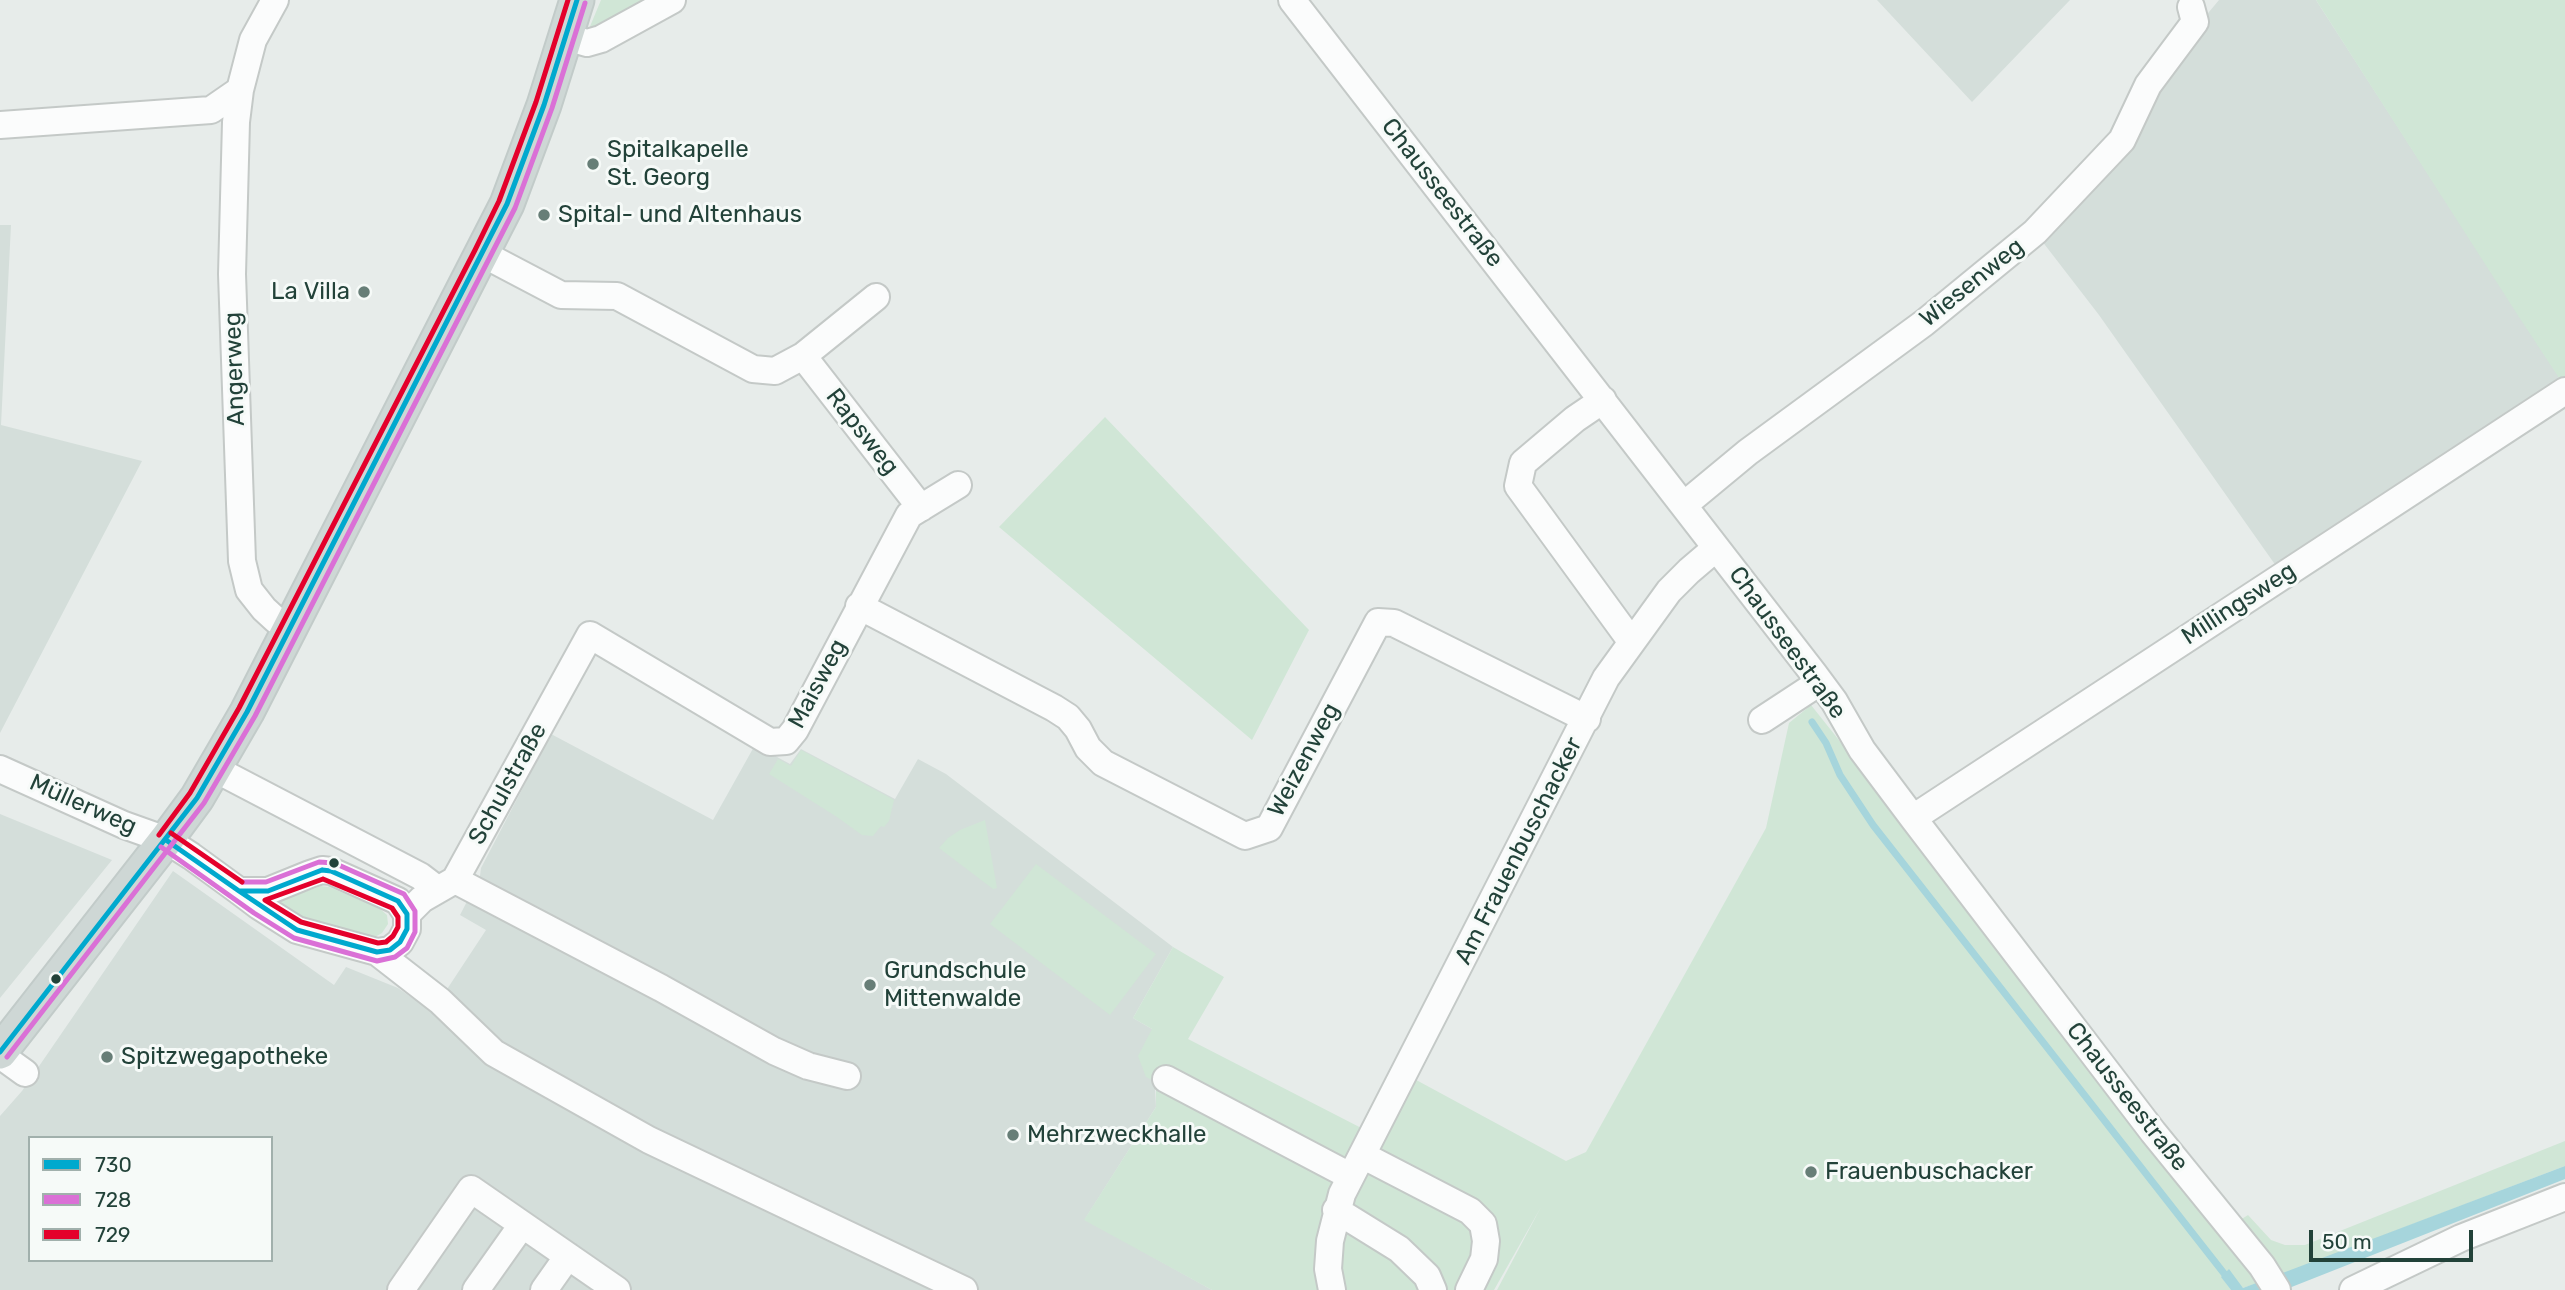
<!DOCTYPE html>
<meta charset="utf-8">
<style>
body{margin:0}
#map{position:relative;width:2565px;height:1290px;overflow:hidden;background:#e7ecea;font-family:Rubik,sans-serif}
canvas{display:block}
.legend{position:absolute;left:28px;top:1136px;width:245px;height:126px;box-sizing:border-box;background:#f6faf8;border:2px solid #a1b0ac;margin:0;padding:9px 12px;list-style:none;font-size:21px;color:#224239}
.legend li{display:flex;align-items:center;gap:14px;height:35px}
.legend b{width:35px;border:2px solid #a1b0ac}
.scale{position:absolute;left:2309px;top:1230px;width:164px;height:32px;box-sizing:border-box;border:4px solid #224239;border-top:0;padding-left:9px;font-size:21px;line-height:24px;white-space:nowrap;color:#224239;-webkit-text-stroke:5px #f6faf8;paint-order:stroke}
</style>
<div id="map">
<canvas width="2565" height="1290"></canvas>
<ul class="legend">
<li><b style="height:9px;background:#00a9ce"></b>730</li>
<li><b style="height:9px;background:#da70d6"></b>728</li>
<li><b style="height:9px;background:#e4002b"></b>729</li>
</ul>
<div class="scale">50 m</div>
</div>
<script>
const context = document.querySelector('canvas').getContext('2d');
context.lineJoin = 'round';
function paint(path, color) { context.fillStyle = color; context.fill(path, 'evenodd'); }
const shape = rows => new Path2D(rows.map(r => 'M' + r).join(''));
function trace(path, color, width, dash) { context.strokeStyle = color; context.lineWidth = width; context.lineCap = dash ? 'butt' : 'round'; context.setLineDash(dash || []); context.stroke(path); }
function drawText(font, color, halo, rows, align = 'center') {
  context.font = font + ' Rubik,sans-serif'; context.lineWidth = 6; context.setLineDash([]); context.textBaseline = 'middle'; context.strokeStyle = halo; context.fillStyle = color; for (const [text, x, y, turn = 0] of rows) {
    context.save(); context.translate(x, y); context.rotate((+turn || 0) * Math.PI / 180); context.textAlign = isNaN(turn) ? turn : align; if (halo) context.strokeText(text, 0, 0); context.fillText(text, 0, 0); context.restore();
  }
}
paint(shape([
 [1877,0,2070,0,1972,102],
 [2219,0,2316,0,2565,386,2281,573,2099,315,2035,232,2148,85],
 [0,225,11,225,1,425,142,461,0,733],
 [551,734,713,820,755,745,790,764,801,749,895,799,918,759,946,774,1173,947,1133,1018,1152,1029,1156,1107,1085,1219,1212,1290,0,1290,0,1116,22,1091,173,871,334,985,346,967,398,988,432,1012,486,930,460,915,480,876,481,868],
 [30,1138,271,1138,271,1260,30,1260],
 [0,814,112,860,0,998]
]), '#d4deda');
paint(shape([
 [601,0,657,0,586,36],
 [2316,0,2565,0,2565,387,2519,317],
 [1105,417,1309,630,1252,740,999,527],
 [1811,705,1958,890,2091,1073,2260,1282,2243,1288,2222,1277,2231,1290,1497,1290,1541,1207,1494,1290,1212,1290,1084,1220,1156,1107,1156,1082,1146,1077,1138,1056,1152,1029,1133,1018,1173,947,1224,977,1188,1039,1373,1134,1407,1075,1566,1161,1586,1152,1766,828,1789,723],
 [801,750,894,800,889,821,884,827,881,826,873,836,862,835,837,817,769,774,778,759,791,766],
 [985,820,997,888,993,889,939,848,948,838,960,830],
 [1036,864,1156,954,1110,1015,990,924],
 [321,886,329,887,379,908,387,915,388,924,382,933,375,937,301,922,277,902],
 [2565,1141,2565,1166,2280,1275,2237,1222,2248,1215,2271,1240,2285,1245,2305,1245]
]), '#d0e6d6');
paint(shape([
 [2565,1166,2565,1179,2284,1290,2231,1290,2221,1277,2229,1269,2243,1288]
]), '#a6d5dc');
trace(shape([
 [1812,722,1826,743,1840,775,1873,825,2237,1290]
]), '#a6d5dc', 7);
const minor = shape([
 [275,0,253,40,240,90,236,122,232,274,242,561,249,590,264,609,276,620,291,627],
 [1292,0,1814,674,1834,701,1862,750,1913,818,2153,1132,2262,1266,2277,1290],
 [566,37,587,43,601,39,672,0],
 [0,125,211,110,240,90],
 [483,254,561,295,617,296,753,369,775,371,803,356],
 [876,297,803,356,921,508],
 [1603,400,1575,419,1523,463,1518,486,1631,641],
 [1684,505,1748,452,1924,323,2035,232,2122,140,2148,85,2195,22,2191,7],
 [859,606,1054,708,1068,717,1078,729,1088,748,1103,763,1245,836,1269,828,1378,622,1394,623,1587,719],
 [1762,720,1820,682],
 [0,769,124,825,166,840,191,856,239,891,259,906,297,930,377,952,390,950,400,942,407,929,407,914,398,901,331,871,322,870,310,874,268,891,239,891],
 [215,769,420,876,437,889],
 [1913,818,2565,391],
 [455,880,661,988,774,1051,808,1066,847,1076],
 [407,914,422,899,455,880,590,635,770,742,786,741,795,730,909,515,958,485],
 [377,952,440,1001,494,1053,649,1140,964,1290],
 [0,1055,25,1073],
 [1166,1079,1350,1176],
 [1362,1155,1470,1211,1483,1224,1486,1241,1484,1259,1469,1290],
 [1336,1210,1399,1249,1427,1276,1433,1290],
 [401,1290,471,1189,617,1290],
 [476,1290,522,1225],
 [544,1290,568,1256],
 [1332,1290,1328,1269,1330,1241,1342,1194,1606,678,1669,591,1689,571,1716,548],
 [2353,1290,2461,1238,2565,1197]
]);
const major = shape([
 [0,1052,166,840,197,798,247,712,507,204,544,105,577,0]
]);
trace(minor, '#c4c9c7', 30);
trace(major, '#c2cbc9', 37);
trace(minor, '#fbfcfc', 26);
trace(major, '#ced7d5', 33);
trace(shape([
 [166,840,239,891],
 [322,870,331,871,398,901,407,914,407,929,400,942,390,950,377,952,297,930,239,891,268,891,322,870],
 [0,1052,197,798,247,712,507,204,544,105,577,0]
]), '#00a9ce', 5);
trace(shape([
 [161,847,254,913,294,938,377,961,395,957,407,948,415,932,415,911,404,894,334,863,319,862,266,882,242,882],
 [7,1057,204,803,255,716,515,208,552,108,585,3]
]), '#da70d6', 5);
trace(shape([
 [171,833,242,882],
 [159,835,190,793,239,708,475,250,499,201,536,102,568,0],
 [323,879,392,908,398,917,398,927,393,936,386,942,378,943,301,922,265,900,323,879]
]), '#e4002b', 5);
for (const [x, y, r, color] of [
 [593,164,7,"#677e77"],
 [544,215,7,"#677e77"],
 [364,292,7,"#677e77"],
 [334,863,6,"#224239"],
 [56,979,6,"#224239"],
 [870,985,7,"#677e77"],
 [107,1057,7,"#677e77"],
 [1013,1135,7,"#677e77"],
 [1811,1172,7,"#677e77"]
]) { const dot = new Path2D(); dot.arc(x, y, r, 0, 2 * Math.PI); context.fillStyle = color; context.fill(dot); trace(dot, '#f6faf8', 2.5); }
drawText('24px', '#224239', '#f6faf8', [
 ["Spitalkapelle",607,150],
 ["St. Georg",607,178],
 ["Spital- und Altenhaus",558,215],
 ["La Villa",350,292,"right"],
 ["Grundschule",884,971],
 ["Mittenwalde",884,999],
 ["Spitzwegapotheke",121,1057],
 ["Mehrzweckhalle",1027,1135],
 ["Frauenbuschacker",1825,1172]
], 'left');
drawText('24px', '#224239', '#f6faf8', [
 ["Chausseestraße",1442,193,52],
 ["Wiesenweg",1972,283,-39],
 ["Angerweg",235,369,-92],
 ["Rapsweg",862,432,52],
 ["Millingsweg",2239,604,-33],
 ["Chausseestraße",1787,643,54],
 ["Maisweg",818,684,-62],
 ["Weizenweg",1304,760,-62],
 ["Schulstraße",508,784,-61],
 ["Müllerweg",83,805,24],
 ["Am Frauenbuschacker",1519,851,-63],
 ["Chausseestraße",2127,1097,52]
]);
</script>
